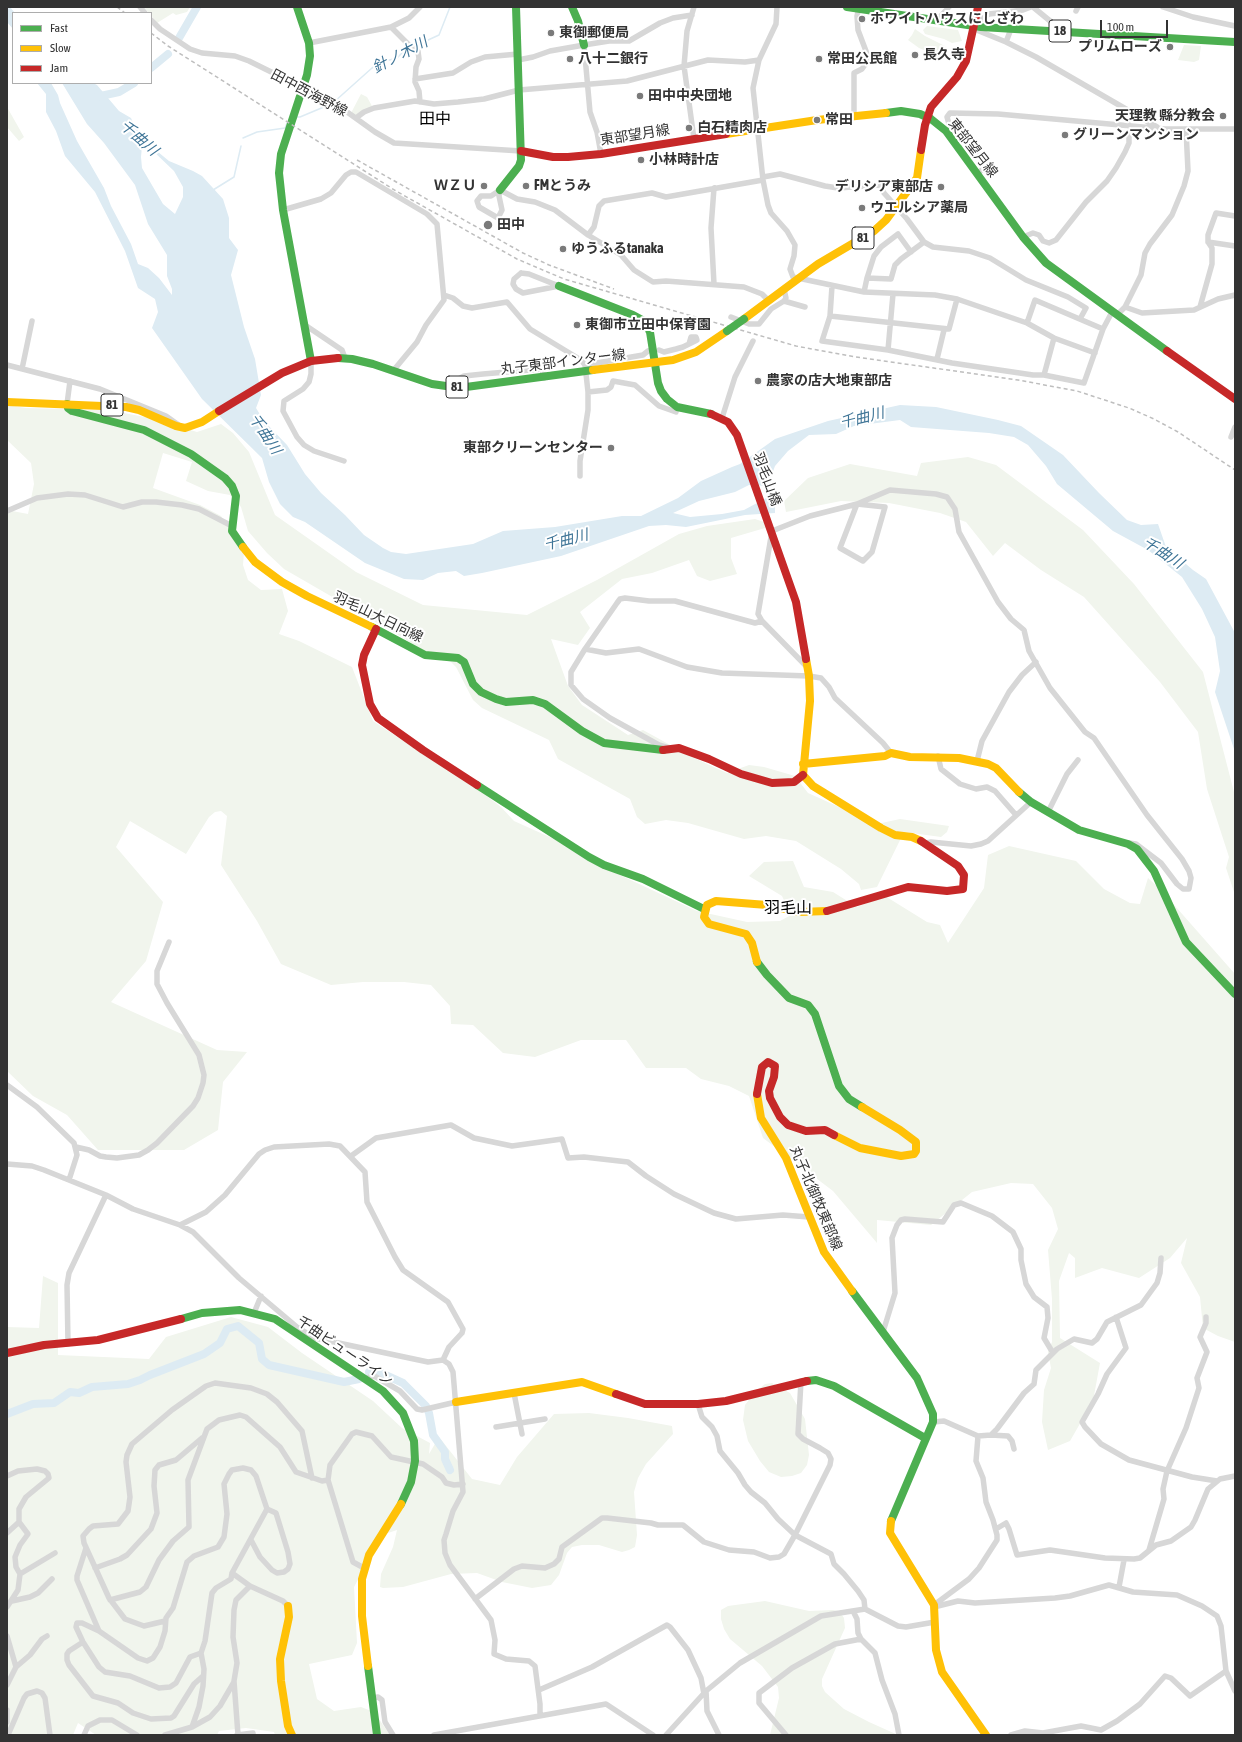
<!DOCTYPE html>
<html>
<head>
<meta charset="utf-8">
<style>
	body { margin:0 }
	#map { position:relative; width:1242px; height:1742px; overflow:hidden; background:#fff; font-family:"Asap Condensed",sans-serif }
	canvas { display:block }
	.frame { position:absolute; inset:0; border:8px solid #333; pointer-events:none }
	.legend { position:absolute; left:12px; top:12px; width:140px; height:72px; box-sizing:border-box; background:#fff; border:1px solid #adadad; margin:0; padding:5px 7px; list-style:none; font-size:12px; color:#333 }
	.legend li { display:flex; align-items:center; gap:8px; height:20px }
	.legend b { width:20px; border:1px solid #adadad }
	.scale { position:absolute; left:1100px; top:20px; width:68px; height:18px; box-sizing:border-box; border:2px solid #333; border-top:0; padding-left:5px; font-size:12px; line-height:14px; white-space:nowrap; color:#333; -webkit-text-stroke:3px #fff; paint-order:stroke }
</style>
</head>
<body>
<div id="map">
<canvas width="1242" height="1742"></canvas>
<div class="frame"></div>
<ul class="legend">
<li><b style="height:5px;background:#4caf50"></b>Fast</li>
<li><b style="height:5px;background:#ffc107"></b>Slow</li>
<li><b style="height:5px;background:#c62828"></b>Jam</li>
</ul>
<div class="scale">100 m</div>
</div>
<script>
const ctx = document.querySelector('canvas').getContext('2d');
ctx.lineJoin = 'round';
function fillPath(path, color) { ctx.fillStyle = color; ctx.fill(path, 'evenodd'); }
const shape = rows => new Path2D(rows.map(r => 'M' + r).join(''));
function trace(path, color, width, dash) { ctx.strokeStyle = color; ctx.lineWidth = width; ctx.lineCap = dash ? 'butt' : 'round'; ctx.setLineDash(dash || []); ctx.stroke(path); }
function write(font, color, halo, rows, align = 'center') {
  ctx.font = font + ' "Asap Condensed","Noto Sans JP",sans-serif'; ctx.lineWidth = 4; ctx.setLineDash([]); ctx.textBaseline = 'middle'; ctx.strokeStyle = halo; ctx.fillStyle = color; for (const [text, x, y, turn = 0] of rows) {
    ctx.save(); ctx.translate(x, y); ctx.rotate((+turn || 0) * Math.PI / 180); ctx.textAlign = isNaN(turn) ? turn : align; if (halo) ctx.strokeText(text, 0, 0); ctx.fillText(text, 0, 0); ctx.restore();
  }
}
fillPath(shape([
	[144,7,190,7,187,12,176,15,173,13,157,23,151,15,151,13,149,13],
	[927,26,958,30,962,41,952,43,944,39,925,34,923,30],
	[915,29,925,36,945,46,947,50,947,56,934,54,919,48,908,40,912,35],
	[1184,45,1201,46,1199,60,1194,62,1178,60],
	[361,94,367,97,372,106,357,117,351,113],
	[7,107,24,137,19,141,7,127],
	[7,405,26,408,108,410,150,418,197,432,221,424,233,433,249,452,275,515,356,572,423,605,527,615,597,580,679,534,707,526,755,519,764,522,765,528,731,538,731,558,737,574,710,581,697,576,689,560,652,573,622,579,580,612,590,628,578,645,551,639,568,686,582,705,628,735,643,730,692,757,727,773,749,765,764,767,795,776,808,793,877,824,900,819,949,826,947,832,941,837,904,832,877,887,861,890,859,884,841,869,796,841,766,836,744,839,688,823,666,820,645,824,637,817,630,799,558,759,549,740,482,708,473,700,456,667,451,662,428,655,405,639,284,569,267,553,248,531,241,507,230,495,208,491,186,481,192,462,163,453,153,488,200,505,221,516,244,552,243,565,248,580,261,590,282,589,288,611,279,634,299,641,352,667,373,721,434,761,458,774,501,807,514,821,554,839,592,862,697,911,747,922,780,921,791,915,782,896,749,876,764,862,793,861,804,887,833,892,857,907,885,896,927,922,940,925,948,943,984,888,988,855,1009,846,1076,861,1104,889,1130,903,1140,904,1148,878,1161,890,1235,974,1235,1342,1218,1336,1203,1328,1200,1297,1181,1263,1187,1238,1170,1258,1139,1278,1102,1268,1075,1278,1075,1258,1069,1253,1059,1281,1060,1338,1100,1363,1093,1401,1070,1441,1048,1450,1042,1422,1044,1390,1051,1368,1048,1352,1052,1342,1052,1299,1048,1250,1058,1229,1052,1208,1033,1184,1011,1183,972,1192,931,1225,877,1220,877,1243,833,1191,763,1138,749,1096,729,1086,701,1079,686,1068,646,1068,626,1040,581,1040,535,1057,503,1053,473,1025,451,1024,450,1006,431,985,404,982,363,982,331,985,281,964,257,921,221,865,227,816,221,811,215,812,209,817,186,854,130,821,116,847,163,902,146,961,111,1002,217,1050,247,1052,223,1082,218,1130,184,1150,98,1150,67,1115,33,1096,7,1071,7,510,28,514,34,484,31,463,7,440],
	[968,457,996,465,1083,530,1134,584,1203,672,1235,796,1235,895,1226,868,1229,857,1207,789,1198,732,1160,682,1084,597,1041,570,1005,543,993,556,966,522,940,513,889,503,841,501,786,512,784,501,808,478,850,464,917,476,921,463],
	[43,1276,58,1283,58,1355,149,1359,166,1337,231,1317,268,1327,302,1353,373,1401,402,1428,430,1443,429,1454,439,1437,472,1479,500,1485,517,1457,554,1414,589,1413,628,1418,672,1426,673,1434,646,1464,638,1478,634,1492,637,1535,635,1547,629,1550,622,1552,599,1545,582,1545,572,1547,567,1553,559,1575,551,1585,532,1588,502,1582,477,1573,451,1574,403,1587,383,1588,380,1587,381,1574,393,1547,397,1530,382,1535,354,1587,357,1643,352,1655,309,1664,317,1699,334,1711,361,1707,374,1712,390,1735,275,1735,274,1732,246,1728,219,1731,217,1735,96,1735,78,1723,73,1735,7,1735,7,1327,39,1328],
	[772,1383,790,1393,805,1419,809,1455,807,1465,801,1473,792,1476,781,1477,769,1472,760,1461,748,1441,743,1420,745,1405,755,1392,765,1384],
	[765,1601,809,1611,833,1610,839,1611,844,1618,845,1628,822,1679,822,1686,825,1692,844,1709,869,1722,898,1735,770,1735,779,1698,778,1687,762,1666,730,1639,724,1629,721,1619,721,1610,728,1606]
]), '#f1f5ed');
fillPath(shape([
	[7,7,10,7,15,13,13,13,13,29,7,22],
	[37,83,51,83,58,95,60,103,77,141,104,188,111,206,131,244,138,264,148,268,159,278,172,295,172,289,167,276,167,255,148,224,135,185,104,143,87,124,62,83,93,83,97,85,119,111,131,118,135,127,152,147,169,161,193,171,202,176,223,199,229,218,229,238,238,250,231,275,244,327,255,359,261,395,256,408,264,421,287,445,305,474,321,493,345,515,364,535,383,548,391,552,406,554,473,544,503,531,555,527,622,516,641,516,678,498,701,481,732,467,740,464,775,439,828,421,900,405,936,407,998,420,1021,426,1063,455,1099,493,1127,520,1141,525,1158,524,1166,547,1193,570,1206,579,1235,633,1235,752,1215,692,1220,671,1215,637,1202,609,1182,577,1148,550,1113,531,1057,484,1046,466,1028,445,1014,437,989,433,911,427,900,420,854,426,836,434,809,435,788,451,775,466,771,477,775,505,775,513,745,515,686,527,666,525,649,526,561,556,482,573,464,576,456,571,438,573,423,580,404,579,365,563,305,522,293,517,280,504,269,482,262,458,202,399,152,328,158,312,155,299,138,288,125,251,95,192,65,156,56,131,46,112,46,94],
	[142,146,152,150,174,171,183,187,183,197,175,214,163,204,142,168,141,157],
	[749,485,769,486,770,496,744,510,722,514,690,517,673,513,699,501,735,492]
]), '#ddebf3');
trace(shape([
	[415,46,439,35,450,7],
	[334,102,372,68,382,62,397,58,404,51,410,48],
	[297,117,300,117,331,104],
	[243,138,257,132,285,128,287,123],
	[213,190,234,177,241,146]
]), '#ddebf3', 1.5);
trace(shape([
	[179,38,197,7],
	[151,68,168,54],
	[96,97,119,92,134,83],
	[369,1372,381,1373,403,1383,426,1406,429,1413,433,1435,445,1452,445,1459,450,1470],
	[7,1414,33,1404,54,1403,70,1392,79,1393,92,1387,128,1384,140,1380,150,1375,204,1354,220,1343,227,1329,238,1326,259,1343,262,1359,269,1365,344,1382,359,1379]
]), '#ddebf3', 8);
trace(shape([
	[140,7,145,13],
	[777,7,776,24,759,60,753,88,763,180,768,205,771,213,787,231,795,245,794,256,790,269,793,277,864,292,935,295,957,299,1027,323,1054,338,1095,353],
	[1033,7,1055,25,1067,26],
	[1163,7,1193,17,1235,26],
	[1076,11,1078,7],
	[982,19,989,14,1023,10,1031,7],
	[151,20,160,29,190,49,202,53,235,56,249,61,336,104,375,132,394,143,521,151],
	[937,20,949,7],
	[391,27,410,46,415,47,418,51,419,59,416,67,415,82,419,91,420,102],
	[979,31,1006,42,1036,57,1157,127],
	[1006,42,1011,29],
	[309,43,391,27,409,18,420,7],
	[584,45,590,112,597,132,601,154],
	[518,60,533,57,550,51,584,45,609,41,629,41,660,23,673,18,692,15],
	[415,79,453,73,471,62,485,57,518,54],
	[854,115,854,73,862,69,869,59,858,30,857,16,859,7],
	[356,118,364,112,374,108,415,101,434,104,458,102,484,99,519,90,627,81,708,60,745,62,759,60],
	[694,139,684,66,687,31,694,7],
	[978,173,987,166,986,159,960,137,949,124,947,117,950,113,998,114,1165,129,1235,129],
	[763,177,780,174,825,186,838,188,880,185,884,193,907,219,924,242,933,247,969,251,990,258,1026,280,1068,297,1086,308,1080,319],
	[500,190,517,199,535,202,555,210,588,235,621,255,634,270,653,282,666,281,744,287,762,294,769,301],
	[500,190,499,196,502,210,498,218,479,207,477,201,481,196,491,196,500,190],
	[283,210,321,199,331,193,346,175,351,172,356,172,427,214,437,224,444,300,426,325,417,342,393,371],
	[588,235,594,227,599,206,604,201,652,193,666,197,763,180],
	[1023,237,1033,233,1039,235,1043,241,1049,243,1056,240,1086,202,1107,181,1116,168,1125,152,1129,143,1129,125],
	[1208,242,1235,246],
	[521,273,529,274,559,286,523,293,516,289,513,284,514,279,521,273],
	[867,278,891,279,895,265,901,259,924,242],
	[714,284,711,228,714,188],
	[832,286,830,316,822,341,888,350,952,363,1033,375,1044,375],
	[864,292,867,278,874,256,881,247,898,234,911,252],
	[444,295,453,298,463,306,472,308,507,302,530,329,581,360,585,365,588,392,588,410,580,461,580,476],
	[784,301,805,307],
	[1125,307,1142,313,1194,310,1218,299,1235,295],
	[1200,307,1212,264,1212,248,1208,242,1208,235,1216,213,1235,216],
	[1117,315,1125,307,1141,275,1145,253,1150,244,1172,215,1184,186,1188,171,1186,129],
	[830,316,949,329,957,299],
	[731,317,749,324,759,324,771,309,784,301,786,298,784,289],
	[1027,323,1035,300,1103,329],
	[305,325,342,350,345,358],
	[1054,338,1044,375,1084,383,1103,329,1112,312],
	[659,350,664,352,676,349,683,347,697,340,696,337,691,337,689,344],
	[888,350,893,294],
	[937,359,944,330],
	[311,361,311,374,309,382,303,389,284,401,283,411,297,437,304,445,314,451,344,461],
	[7,365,100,389,166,416,180,426],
	[585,365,643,355,648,351],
	[22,369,32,321],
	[446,386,464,376,483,374,542,369,544,378],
	[588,392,607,390,611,387,613,381,635,385,659,406,676,412],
	[67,404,70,381],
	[722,418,735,377,753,341],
	[1231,437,1235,427],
	[857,504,885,507,872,552,863,561,840,548,857,504],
	[7,511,37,498,68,494,85,495,123,507,142,502,156,502,182,505,199,509,232,526],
	[585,649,606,653,639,649,687,667,722,673,809,676,821,678,829,687,835,698,883,743,891,753],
	[808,668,762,621,758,614,772,531,810,516,857,504,890,490,936,494,947,497,955,509,959,532,998,602,1011,619,1024,630,1029,651,1050,688,1085,732,1094,738,1147,815,1182,859,1189,871,1191,878,1189,889,1183,889,1177,884,1161,863,1136,844,1129,843],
	[669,748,659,745,610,718,583,699,571,685,571,672,585,649,617,603,620,599,625,598,649,601,675,601,755,623,762,621],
	[938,756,941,769,960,784,976,789,987,787,995,791,1016,815],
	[977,761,982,741,1009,692,1022,675,1036,662],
	[1048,812,1067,774,1078,760],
	[926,843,931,842,971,846,981,844,988,841,1031,802],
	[7,1085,37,1107,74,1143,77,1155,69,1180],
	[76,1147,89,1150,100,1156,106,1157,117,1158,139,1155,148,1150,157,1143,193,1106,198,1098,203,1083,204,1075,199,1055,167,1003,157,984,157,971,169,942],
	[351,1156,376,1138,451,1125,474,1138,512,1146,562,1139,568,1158,584,1157,628,1162,646,1176,674,1194,714,1213,736,1219,783,1215,809,1217],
	[7,1164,32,1166,44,1170,106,1195,133,1209,180,1225,193,1232,239,1278,297,1327,315,1338,428,1362,443,1360,449,1364,453,1372,463,1492,453,1511,446,1534,444,1540,445,1553,450,1565,491,1620,495,1640,494,1654,506,1659,529,1661,535,1666,540,1704,540,1715],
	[180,1225,206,1212,225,1195,259,1154,265,1150,274,1147,329,1144,340,1146,365,1172,367,1202,395,1257,403,1270,448,1302,463,1329,462,1333,449,1347,443,1360],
	[254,1313,261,1296],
	[1116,1317,1126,1348,1107,1374,1098,1394,1082,1422,1085,1427,1101,1444,1129,1460,1192,1477,1217,1481],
	[883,1332,895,1293,892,1238,897,1225,901,1220,905,1219,943,1222,954,1205,961,1203,992,1216,1013,1232,1021,1249,1021,1260,1026,1284,1034,1297,1047,1307,1048,1318,1044,1338,1053,1353],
	[68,1344,67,1285,69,1273,106,1195],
	[365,1379,372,1376,376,1377,400,1391,417,1409,422,1410,456,1402],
	[514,1393,522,1434],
	[698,1404,702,1417,712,1427,717,1436,720,1451,738,1473,745,1485,751,1492,765,1503,778,1519,795,1535,831,1554,834,1564,844,1574,858,1591,864,1600,865,1609],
	[933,1422,944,1421,978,1436,976,1461,983,1478,986,1502,993,1520,997,1535,997,1540,979,1568,969,1579,934,1605],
	[496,1427,545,1419],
	[991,1435,1008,1436,1012,1441,1014,1449],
	[978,1436,991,1435,997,1429,1024,1393,1034,1384,1036,1370,1057,1349,1074,1339,1092,1343,1097,1339,1107,1322,1141,1305,1157,1283,1160,1273,1161,1258],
	[7,1476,18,1471,37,1469,45,1471,48,1474,49,1478,26,1497,19,1509,19,1522,28,1534,20,1545,15,1557,16,1567,20,1574,18,1590,7,1607],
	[996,1529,1006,1523,1009,1529,1017,1555,1050,1550,1105,1558,1134,1559,1140,1558,1156,1545,1171,1541,1191,1527,1195,1520,1208,1489,1220,1479,1235,1476],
	[7,1533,19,1522],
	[251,1540,260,1557,272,1570,277,1573,284,1572,288,1569,290,1564,288,1552,276,1513,267,1509],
	[86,1548,77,1576,77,1580,99,1631],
	[1149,1550,1164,1499,1163,1489,1167,1471,1186,1428,1199,1388,1197,1378,1207,1352,1200,1337,1206,1323,1206,1317],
	[95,1568,120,1559,127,1555,151,1529,157,1513,154,1486,155,1470,159,1465,176,1460,202,1438],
	[364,1568,353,1562,328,1480,330,1465,352,1434,356,1432,372,1436,391,1457,423,1464,442,1477,446,1483,454,1485,463,1484],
	[232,1573,250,1586,283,1601,288,1606],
	[20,1574,55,1553],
	[1119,1587,1124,1560],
	[475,1599,514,1569,522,1566,545,1568,554,1564,559,1559,562,1547,591,1526,602,1518,607,1518,651,1523,658,1525,683,1525,704,1542,729,1550,754,1552,770,1558,779,1557,784,1554,795,1535,830,1465,831,1459,828,1453,820,1448,803,1439,798,1434,801,1381],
	[110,1600,140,1592,146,1587,159,1560,173,1541,189,1527,188,1480,207,1429,219,1420,240,1415,246,1417,280,1447,296,1472,322,1481,328,1480],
	[12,1601,30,1597,38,1593,52,1579],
	[934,1607,958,1601,975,1603,1055,1598,1070,1596,1109,1585,1133,1592,1177,1595,1202,1606,1217,1616,1221,1626,1226,1671,1235,1691],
	[853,1611,857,1619,858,1633,861,1639,875,1653,882,1680,895,1714,899,1735],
	[165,1621,144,1626,125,1619,109,1598,84,1543,83,1536,89,1529,93,1526,118,1524,128,1511,130,1497,126,1462,127,1455,132,1444,172,1410,206,1386,215,1383,251,1388,267,1394,277,1402,302,1431,312,1478],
	[7,1636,16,1667],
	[83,1642,69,1651,67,1654,67,1660,69,1665,93,1696,118,1703,133,1713,151,1719,171,1718,174,1716,194,1684,203,1676],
	[7,1685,16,1667,30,1655,42,1639,47,1636],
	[539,1690,592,1667,667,1625,670,1627,688,1650,701,1678,704,1694],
	[706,1691,707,1711,719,1735],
	[373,1698,378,1697,382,1700,385,1722,393,1735],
	[7,1710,7,1722],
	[192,1727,199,1707,203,1686,204,1669,201,1653,205,1641,212,1593,216,1588,231,1579,232,1573,267,1509,256,1476,251,1470,243,1468,232,1470,229,1474,224,1484,227,1514,224,1537,218,1547,194,1556,187,1562,173,1608,166,1618,165,1631,160,1647,153,1658,147,1661,138,1658,99,1631,82,1623,77,1623,76,1627,83,1642,99,1667,105,1672,130,1676,159,1688,170,1687,176,1683,190,1657,201,1653],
	[8,1735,24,1698,27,1694,37,1691,42,1693,45,1698,50,1735],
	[84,1735,88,1726,100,1720,112,1720,137,1735],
	[165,1735,192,1727,210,1717,220,1706,234,1682],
	[237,1735,253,1733,253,1735],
	[238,1735,234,1681,237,1663,233,1637,234,1610,236,1600,250,1586],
	[434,1735,606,1704,653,1735],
	[666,1735,706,1691,740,1663,821,1616,865,1609,898,1626,906,1627,935,1622],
	[786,1735,759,1703,759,1693,792,1668,835,1644,861,1639],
	[1011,1735,1025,1731,1043,1733,1081,1726,1101,1730,1117,1721,1140,1704,1165,1676,1171,1678,1190,1696,1226,1671]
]), '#d7d7d7', 5.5);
trace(shape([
	[297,7,309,43,310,56,307,75,281,154,279,173,283,210,311,361],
	[572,7,578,21,584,45],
	[847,7,981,27,1235,42],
	[886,113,901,111,920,114,931,119,946,131,1023,237,1046,263,1167,351],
	[500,190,519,166,521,160,516,7],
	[559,286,633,315,644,321,650,332,658,383,661,391,667,399,677,407,711,414],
	[338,358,352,359,373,364,432,384,453,387,466,387,593,370],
	[67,404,68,408,72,411,144,430,191,454,225,478,232,486,236,496,232,531,243,547],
	[372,627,425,655,458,658,464,662,473,684,481,692,496,699,506,702,533,700,545,704,582,731,604,743,663,750],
	[477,785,589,857,604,865,643,879,704,909],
	[1019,792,1031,802,1079,830,1128,844,1137,849,1154,871,1186,942,1235,994],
	[757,962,767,975,789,998,808,1005,815,1014,839,1086,849,1099,862,1107],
	[852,1291,917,1378,933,1414,933,1422,891,1521],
	[181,1319,202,1313,240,1310,275,1319,383,1391,403,1413,414,1441,415,1461,411,1482,401,1504],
	[807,1381,816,1380,834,1386,925,1438],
	[368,1666,377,1735]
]), '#4caf50', 8);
trace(shape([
	[726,134,817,120,886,113],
	[744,319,818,264,874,231,886,220,917,178,921,150],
	[593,370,673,360,696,352,727,331],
	[7,402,126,407,139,410,176,426,185,428,202,422,219,411],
	[243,547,255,562,282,582,307,596,372,627],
	[806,659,809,676,810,701,803,775,813,786,881,828,895,835,912,837,921,841],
	[803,764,885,756,891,753,910,757,959,758,988,764,996,768,1019,792],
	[757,962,752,943,746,934,709,924,704,917,707,905,716,901,767,905,799,912,827,911],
	[757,1094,761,1118,786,1158,824,1252,852,1291],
	[834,1135,860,1148,901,1156,914,1154,916,1151,916,1142,900,1130,862,1107],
	[456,1402,582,1382,616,1394],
	[891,1521,890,1533,934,1605,936,1650,942,1672,986,1735],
	[288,1606,289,1617,280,1659,281,1681,288,1726,292,1735],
	[368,1666,362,1616,362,1579,369,1555,401,1504]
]), '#ffc107', 8);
trace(shape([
	[921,150,925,125,931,107,957,77,966,61,978,7],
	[521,151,553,157,568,157,601,154,726,134],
	[1167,351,1235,399],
	[219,411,282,373,311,361,338,358],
	[711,414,728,422,737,435,796,602,806,659],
	[376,629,364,655,362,665,370,704,378,718,423,750,477,785],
	[663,750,679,748,709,759,741,774,772,783,794,782,803,775],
	[827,911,908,887,947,891,963,889,964,875,958,866,921,841],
	[757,1094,762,1067,768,1062,775,1066,774,1077,769,1091,770,1098,780,1117,788,1125,806,1131,825,1130,834,1135],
	[7,1353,44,1345,98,1340,181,1319],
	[616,1394,645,1404,698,1404,726,1401,807,1381]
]), '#c62828', 8);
trace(shape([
	[117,7,125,13],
	[151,33,168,46,396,191,517,259,564,279,796,346,856,357,1018,380,1077,391,1129,408,1154,419,1178,432,1235,470],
	[357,160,523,253,549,265,614,289]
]), '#bebebe', 1.5, [4, 3]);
trace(shape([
	[727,331,744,319]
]), '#4caf50', 8);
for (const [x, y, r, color] of [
	[862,19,4,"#7a7a7a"],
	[551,33,4,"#7a7a7a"],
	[1170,47,4,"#7a7a7a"],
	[915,55,4,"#7a7a7a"],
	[570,59,4,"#7a7a7a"],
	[819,59,4,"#7a7a7a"],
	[640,96,4,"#7a7a7a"],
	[1223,116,4,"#7a7a7a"],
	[817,120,4,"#7a7a7a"],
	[689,128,4,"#7a7a7a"],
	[1065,135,4,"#7a7a7a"],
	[641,160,4,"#7a7a7a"],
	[484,186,4,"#7a7a7a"],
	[526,186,4,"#7a7a7a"],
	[941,187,4,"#7a7a7a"],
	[862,208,4,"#7a7a7a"],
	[488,225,5,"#7a7a7a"],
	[563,249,4,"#7a7a7a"],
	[577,325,4,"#7a7a7a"],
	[758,381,4,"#7a7a7a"],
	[611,448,4,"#7a7a7a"]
]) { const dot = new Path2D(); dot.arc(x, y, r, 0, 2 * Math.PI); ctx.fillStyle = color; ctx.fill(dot); trace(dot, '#fff', 1.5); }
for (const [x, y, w] of [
	[1060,31,22],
	[863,238,22],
	[457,387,22],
	[112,405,22]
]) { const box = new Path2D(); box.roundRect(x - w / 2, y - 11, w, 22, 3); ctx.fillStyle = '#fff'; ctx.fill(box); trace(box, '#333', 1); }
write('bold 13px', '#333', null, [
	["18",1060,31],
	["81",863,238],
	["81",457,387],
	["81",112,405]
]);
write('bold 14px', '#333', '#fff', [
	["ホワイトハウスにしざわ",870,19],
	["東御郵便局",559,33],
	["プリムローズ",1162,47,"right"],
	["長久寺",923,55],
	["八十二銀行",578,59],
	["常田公民館",827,59],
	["田中中央団地",648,96],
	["天理教 縣分教会",1215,116,"right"],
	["常田",825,120],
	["白石精肉店",697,128],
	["グリーンマンション",1073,135],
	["小林時計店",649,160],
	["ＷＺＵ",476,186,"right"],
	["FMとうみ",534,186],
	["デリシア東部店",933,187,"right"],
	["ウエルシア薬局",870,208],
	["田中",497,225],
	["ゆうふるtanaka",571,249],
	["東御市立田中保育園",585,325],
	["農家の店大地東部店",766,381],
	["東部クリーンセンター",603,448,"right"]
], 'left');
write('14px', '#333', '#fff', [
	["田中西海野線",309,93,28],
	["東部望月線",635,135,-9],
	["東部望月線",973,148,52],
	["丸子東部インター線",563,362,-7],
	["羽毛山橋",767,479,70],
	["羽毛山大日向線",378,617,26],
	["丸子北御牧東部線",816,1198,67],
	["千曲ビューライン",345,1351,34]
]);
write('italic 15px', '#3f7597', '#fff', [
	["針ノ木川",400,55,-28],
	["千曲川",139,138,41],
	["千曲川",862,418,-14],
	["千曲川",265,434,57],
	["千曲川",566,540,-14],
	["千曲川",1163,553,33]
]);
write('16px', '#000', '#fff', [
	["田中",435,119],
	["羽毛山",788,908]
]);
</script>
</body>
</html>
